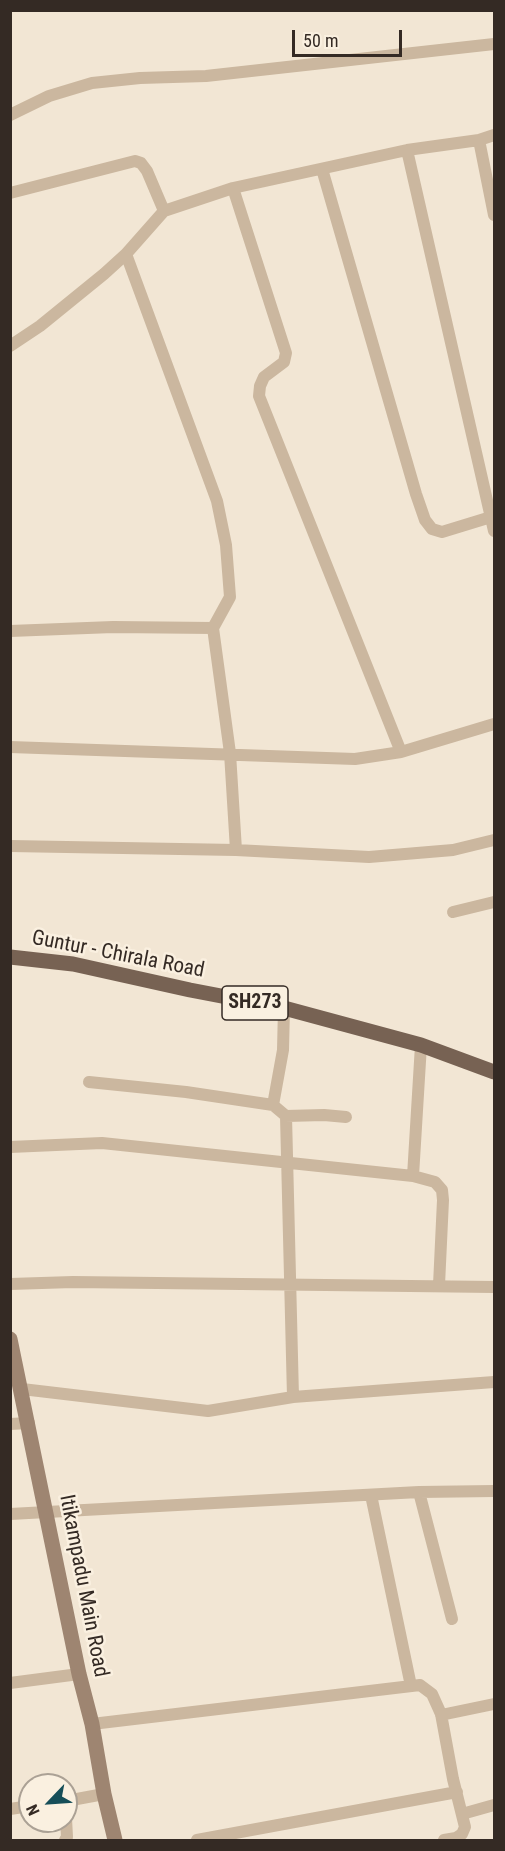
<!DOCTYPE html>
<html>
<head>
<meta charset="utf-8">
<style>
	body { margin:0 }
	#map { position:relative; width:505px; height:1851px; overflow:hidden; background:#f2e6d4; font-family:"Roboto Condensed",sans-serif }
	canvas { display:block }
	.frame { position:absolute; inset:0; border:12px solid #342a24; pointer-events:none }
	.north { position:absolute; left:18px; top:1773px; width:60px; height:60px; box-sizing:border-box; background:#faf0e0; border:2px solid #aba195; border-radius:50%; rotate:245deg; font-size:16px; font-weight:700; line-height:24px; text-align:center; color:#342a24 }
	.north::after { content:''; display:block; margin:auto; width:21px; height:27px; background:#164e58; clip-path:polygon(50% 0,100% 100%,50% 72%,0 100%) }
	.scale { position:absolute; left:292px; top:30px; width:110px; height:27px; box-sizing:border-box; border:3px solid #342a24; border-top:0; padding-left:8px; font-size:18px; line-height:21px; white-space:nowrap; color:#342a24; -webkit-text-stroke:4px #faf0e0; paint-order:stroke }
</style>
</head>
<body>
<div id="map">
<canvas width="505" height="1851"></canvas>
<div class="frame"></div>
<div class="north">N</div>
<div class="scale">50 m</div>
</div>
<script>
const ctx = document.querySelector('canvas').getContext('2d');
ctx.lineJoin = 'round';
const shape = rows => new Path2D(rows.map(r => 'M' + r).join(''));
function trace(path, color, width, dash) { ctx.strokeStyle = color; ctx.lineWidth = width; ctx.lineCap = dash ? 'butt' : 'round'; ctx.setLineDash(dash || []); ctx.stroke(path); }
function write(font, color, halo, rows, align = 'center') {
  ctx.font = font + ' "Roboto Condensed",sans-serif'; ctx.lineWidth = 5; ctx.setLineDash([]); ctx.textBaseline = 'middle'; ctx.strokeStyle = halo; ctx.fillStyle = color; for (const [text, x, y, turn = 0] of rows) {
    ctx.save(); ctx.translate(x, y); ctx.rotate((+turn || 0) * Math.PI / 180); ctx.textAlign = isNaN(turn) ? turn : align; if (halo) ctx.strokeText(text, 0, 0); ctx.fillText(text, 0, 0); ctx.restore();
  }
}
trace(shape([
	[10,115,49,96,92,83,140,78,206,76,494,44],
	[479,140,494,215],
	[407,150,494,531],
	[322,169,416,494,425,520,432,529,442,532,491,517],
	[233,188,286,353,284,362,264,377,260,386,259,396,401,752],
	[10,193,135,161,141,163,147,171,164,211],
	[126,254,217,501,226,545,230,597,213,628,230,753,236,850],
	[10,346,40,326,104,274,126,254,164,211,233,188,407,150,479,140,494,135],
	[10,631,113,627,213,628],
	[10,747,355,759,401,752,494,724],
	[10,846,236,850,369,857,453,850,494,840],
	[453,912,494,902],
	[284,1008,283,1050,273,1105,286,1116,324,1115,346,1117],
	[89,1082,186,1092,273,1105],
	[286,1116,293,1397],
	[10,1147,102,1143,413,1176,435,1182,442,1190,443,1200,439,1285],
	[413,1176,421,1045],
	[10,1284,73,1282,494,1287],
	[22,1389,208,1411,293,1397,494,1382],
	[10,1424,29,1423],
	[419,1492,452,1619],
	[371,1495,411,1686],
	[10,1514,419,1492,494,1491],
	[10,1683,79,1674],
	[441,1715,494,1704],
	[92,1724,420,1685,432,1694,441,1714,453,1779,465,1827,462,1834,456,1838,444,1840],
	[66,1801,104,1794],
	[10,1809,30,1806],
	[462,1814,494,1805],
	[65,1840,67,1837,66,1818],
	[197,1840,457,1792]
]), '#cbb79f', 12);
trace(shape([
	[10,1339,79,1674,92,1724,104,1794,115,1840]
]), '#9e8571', 15);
trace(shape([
	[10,957,73,964,190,990,284,1008,421,1045,494,1072]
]), '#776253', 15);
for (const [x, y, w] of [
	[255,1003,66]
]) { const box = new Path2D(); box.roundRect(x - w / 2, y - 17, w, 34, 4.5); ctx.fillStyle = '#faf0e0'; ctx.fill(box); trace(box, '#342a24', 1.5); }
write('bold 20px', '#342a24', null, [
	["SH273",255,1003]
]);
write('21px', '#342a24', '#faf0e0', [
	["Guntur - Chirala Road",118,955,11],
	["Itikampadu Main Road",83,1586,79]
]);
</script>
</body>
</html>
